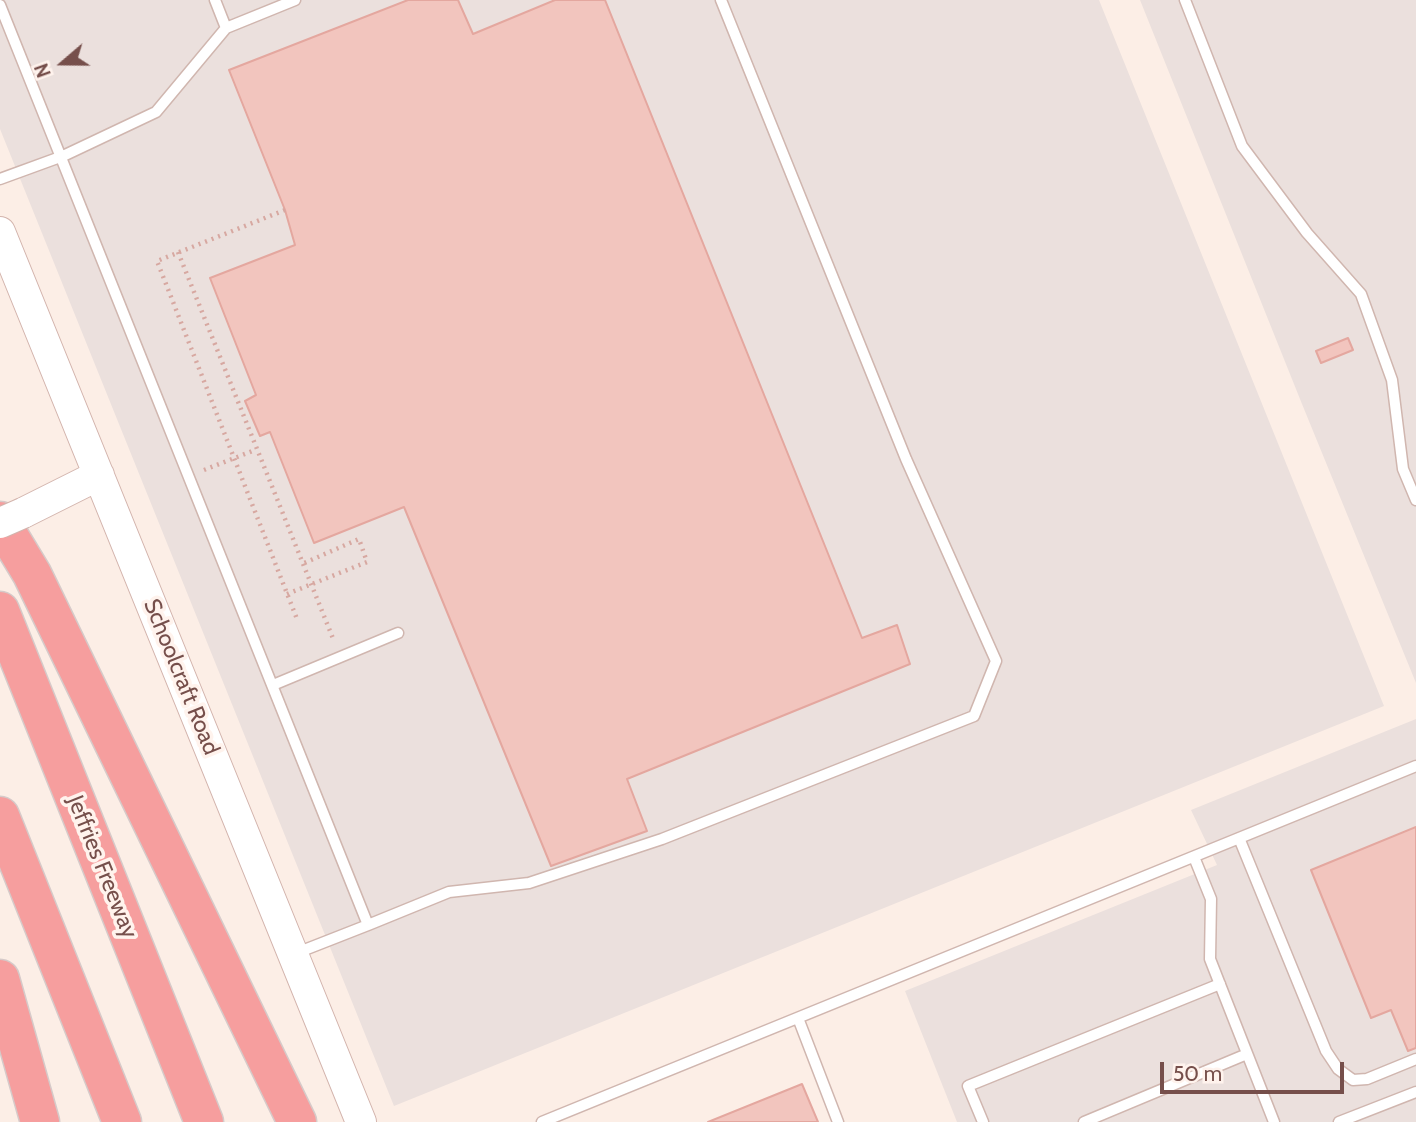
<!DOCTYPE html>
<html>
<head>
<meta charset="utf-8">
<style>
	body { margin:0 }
	#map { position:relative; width:1416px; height:1122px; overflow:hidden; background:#fceee6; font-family:Cabin,sans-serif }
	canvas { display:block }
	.north { position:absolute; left:28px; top:28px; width:70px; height:70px; -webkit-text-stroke:5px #fff3ed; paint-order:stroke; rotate:250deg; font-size:19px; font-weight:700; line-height:28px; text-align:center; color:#764f4b }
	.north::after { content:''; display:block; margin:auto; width:24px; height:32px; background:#764f4b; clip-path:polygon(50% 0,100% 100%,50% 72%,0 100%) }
	.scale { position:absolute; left:1160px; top:1062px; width:184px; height:32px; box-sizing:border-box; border:4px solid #764f4b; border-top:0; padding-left:9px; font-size:21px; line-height:24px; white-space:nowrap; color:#764f4b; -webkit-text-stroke:5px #fff3ed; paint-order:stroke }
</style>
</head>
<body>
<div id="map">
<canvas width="1416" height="1122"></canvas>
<div class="north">N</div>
<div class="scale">50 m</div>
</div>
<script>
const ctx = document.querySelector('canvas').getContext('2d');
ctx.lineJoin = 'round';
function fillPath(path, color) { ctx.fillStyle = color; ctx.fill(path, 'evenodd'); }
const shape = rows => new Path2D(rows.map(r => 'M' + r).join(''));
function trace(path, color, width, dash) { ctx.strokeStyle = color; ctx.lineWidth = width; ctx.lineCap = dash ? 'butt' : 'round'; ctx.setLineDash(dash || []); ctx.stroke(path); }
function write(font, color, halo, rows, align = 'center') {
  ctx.font = font + ' Cabin,sans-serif'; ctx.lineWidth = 7; ctx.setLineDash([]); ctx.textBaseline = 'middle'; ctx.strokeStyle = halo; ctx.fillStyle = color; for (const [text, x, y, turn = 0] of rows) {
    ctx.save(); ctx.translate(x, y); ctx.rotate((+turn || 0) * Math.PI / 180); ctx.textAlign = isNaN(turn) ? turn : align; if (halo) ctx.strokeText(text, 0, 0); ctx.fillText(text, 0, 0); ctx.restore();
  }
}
fillPath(shape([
	[0,0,1099,0,1384,706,394,1106,0,129],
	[1140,0,1416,0,1416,683,1302,404],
	[1416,719,1416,1122,957,1122,905,991,1217,865,1191,810]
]), '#ebe0dd');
const building = shape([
	[408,0,458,0,473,34,555,0,605,0,862,638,897,625,910,664,627,779,647,831,551,866,404,507,314,543,270,432,260,436,245,401,256,395,210,278,295,245,285,210,229,70,408,0],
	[1348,338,1353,350,1321,363,1316,351,1348,338],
	[1416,827,1416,1048,1408,1051,1391,1010,1371,1018,1311,870,1416,827],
	[802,1084,818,1122,708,1122,802,1084]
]);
fillPath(building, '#f2c5be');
trace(building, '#e4a79f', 2);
const lane = shape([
	[215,0,226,28],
	[1185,0,1242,146,1307,233,1361,294,1392,380,1403,469,1416,500],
	[0,5,368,925,294,954],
	[0,179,63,156,156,112,226,28,295,0],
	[273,685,398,633],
	[1239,838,1326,1051,1338,1069,1353,1080,1367,1079,1416,1059],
	[1194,857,1211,899,1210,959,1274,1122],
	[368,925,449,892,529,883,662,839,974,716,996,661,906,459,721,0],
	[798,1018,838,1122],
	[542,1122,1416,766],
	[983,1122,968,1086,1220,984],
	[1084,1122,1247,1054],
	[1339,1122,1416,1092]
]);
const secondary = shape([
	[0,232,361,1122],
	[23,513,99,475]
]);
const highway = shape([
	[0,521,32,574,297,1122],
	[0,611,204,1122],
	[0,816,122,1122],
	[0,979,40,1122]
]);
trace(lane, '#d0b6af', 13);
trace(secondary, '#d3b4ad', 32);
trace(highway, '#d6cac9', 41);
trace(shape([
	[285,210,157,261,297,619],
	[178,252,334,641],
	[204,470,255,450],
	[287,594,367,562,359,539,302,564]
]), '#d7a8a1', 4.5, [2, 5]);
trace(lane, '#fff', 10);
trace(secondary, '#fff', 30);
trace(highway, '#f69e9e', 38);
const secondaryBridge = shape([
	[0,523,23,513]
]);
trace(secondaryBridge, '#d3b4ad', 32, []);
trace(secondaryBridge, '#fff', 30);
write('23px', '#764f4b', '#fff3ed', [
	["Schoolcraft Road",181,677,68],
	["Jeffries Freeway",102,867,68]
]);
</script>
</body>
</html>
